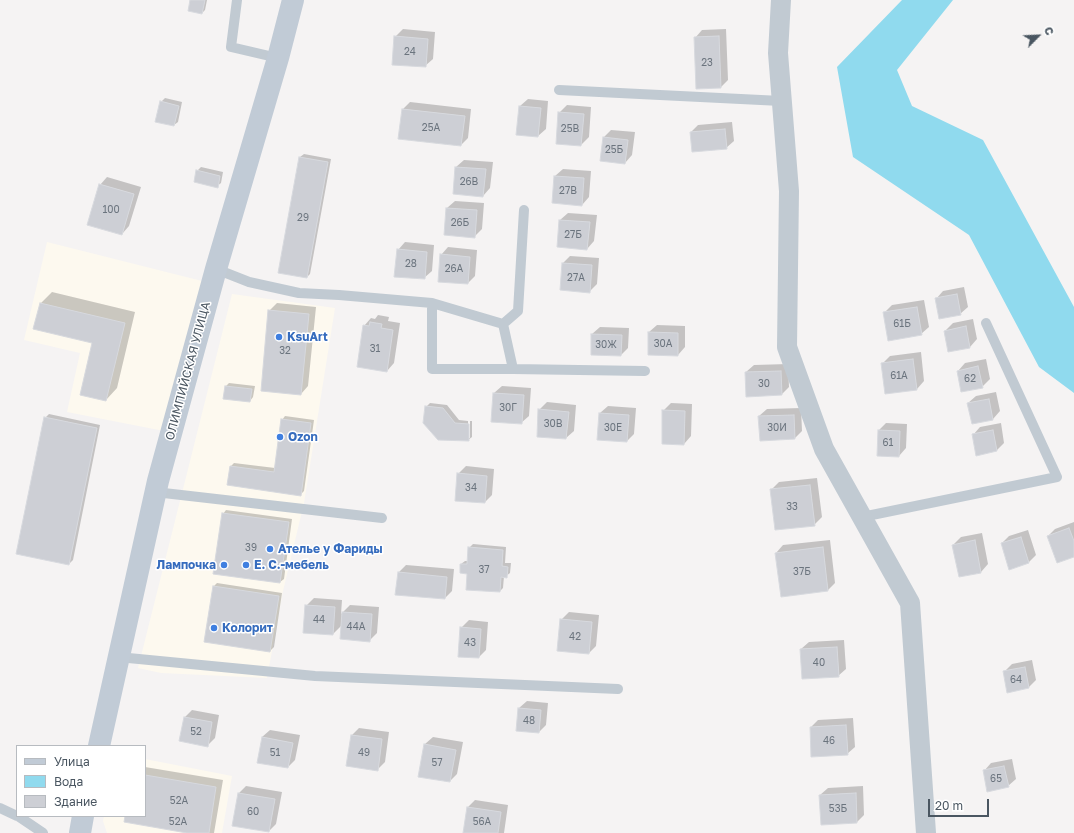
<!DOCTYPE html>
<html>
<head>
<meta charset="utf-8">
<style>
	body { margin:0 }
	#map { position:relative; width:1074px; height:833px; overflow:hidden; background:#f5f3f3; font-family:"Golos Text",sans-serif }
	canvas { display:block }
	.legend { position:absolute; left:16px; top:745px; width:130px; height:72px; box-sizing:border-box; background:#fff; border:1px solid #b7bbc0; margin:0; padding:5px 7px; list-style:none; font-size:12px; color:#4a5661 }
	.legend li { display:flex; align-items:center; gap:8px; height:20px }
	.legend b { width:20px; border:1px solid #b7bbc0 }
	.north { position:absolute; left:1018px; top:16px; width:40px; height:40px; -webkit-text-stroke:3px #fff; paint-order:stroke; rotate:66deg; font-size:11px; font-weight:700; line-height:16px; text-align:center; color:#4a5661 }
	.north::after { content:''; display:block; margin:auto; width:14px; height:18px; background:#4a5661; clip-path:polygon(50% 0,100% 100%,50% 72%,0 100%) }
	.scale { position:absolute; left:928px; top:799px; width:61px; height:18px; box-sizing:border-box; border:2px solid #4a5661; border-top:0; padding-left:5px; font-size:12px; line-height:14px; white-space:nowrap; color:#4a5661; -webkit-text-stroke:3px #fff; paint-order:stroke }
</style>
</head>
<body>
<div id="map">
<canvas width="1074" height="833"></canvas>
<ul class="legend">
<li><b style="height:5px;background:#c1cbd6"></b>Улица</li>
<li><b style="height:11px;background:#90daee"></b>Вода</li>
<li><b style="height:11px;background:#cdcfd5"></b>Здание</li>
</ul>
<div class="north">С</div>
<div class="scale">20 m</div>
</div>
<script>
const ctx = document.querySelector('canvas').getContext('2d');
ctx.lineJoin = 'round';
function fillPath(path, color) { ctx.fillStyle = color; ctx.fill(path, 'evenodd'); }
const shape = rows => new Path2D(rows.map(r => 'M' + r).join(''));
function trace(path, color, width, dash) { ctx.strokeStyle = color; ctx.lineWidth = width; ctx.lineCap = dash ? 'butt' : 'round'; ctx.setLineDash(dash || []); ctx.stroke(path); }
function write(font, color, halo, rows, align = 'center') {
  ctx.font = font + ' "Golos Text",sans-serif'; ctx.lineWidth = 3; ctx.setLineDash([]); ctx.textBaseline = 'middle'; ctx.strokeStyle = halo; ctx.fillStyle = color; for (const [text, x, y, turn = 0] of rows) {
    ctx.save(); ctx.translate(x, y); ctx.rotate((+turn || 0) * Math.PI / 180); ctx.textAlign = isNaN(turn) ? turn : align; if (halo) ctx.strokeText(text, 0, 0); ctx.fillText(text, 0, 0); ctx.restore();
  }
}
fillPath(shape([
	[47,242,206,282,164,431,67,412,80,353,24,340],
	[232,294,335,308,304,503,283,591,267,678,161,673,138,668],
	[145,759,232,776,222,833,107,833,103,821,104,816,145,816]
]), '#fdf9ef');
fillPath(shape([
	[902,0,953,0,897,70,912,106,983,140,1074,307,1074,393,1039,367,969,235,853,157,837,67]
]), '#90daee');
fillPath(shape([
	[191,0,207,0,205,10,202,13],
	[403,29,435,32,433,59,425,66,395,37],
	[726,29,728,80,721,87,695,38,702,30],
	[165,98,182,102,178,122,174,125,161,102],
	[528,99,548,101,546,129,538,136,517,134,520,106],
	[410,102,471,109,468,138,461,145,403,109],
	[567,105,591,107,589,137,581,145,559,113],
	[732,122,734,141,726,148,691,132,698,125],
	[611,130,635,132,632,155,625,163,604,137],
	[304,154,331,159,310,274,307,277,300,157],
	[464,160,493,162,490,188,483,196,456,167],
	[201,167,223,172,221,183,217,186,197,171],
	[563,169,591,171,589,197,582,205,555,176],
	[107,177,141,187,129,226,122,234,100,185],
	[455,201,484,203,482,229,474,237,447,208],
	[568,213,597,215,594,241,587,249,560,220],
	[405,242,434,245,432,271,424,278,398,250],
	[448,247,477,250,475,276,468,283,441,255],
	[570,256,599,258,597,284,589,292,561,289,563,263],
	[964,287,968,307,960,314,936,299,943,291],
	[52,292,135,312,117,388,106,400,94,343,41,303],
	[924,300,929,327,921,334,884,313,892,305],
	[277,303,316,307,308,386,301,394,269,311],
	[378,315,389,317,388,321,400,323,394,363,387,371,364,326,371,318,375,319],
	[973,319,977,339,970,347,945,331,953,323],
	[657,325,685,326,685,347,678,355,649,332],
	[600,327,629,328,628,348,621,355,592,334],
	[921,352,924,381,917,389,882,364,890,356],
	[986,359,990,379,982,387,958,371,965,363],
	[788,364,789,387,782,394,746,372,754,365],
	[229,383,255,386,253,397,250,401,226,386],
	[502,386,531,388,529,416,521,423,492,421,494,393],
	[996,392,1000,411,993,419,972,423,968,403,976,396],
	[547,402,576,405,574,431,566,438,538,436,539,410],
	[430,403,447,405,459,420,468,421,468,438,470,438,470,421,472,421,472,437,468,440,426,407],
	[671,403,692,404,691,436,684,444,663,411],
	[608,406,636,408,634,434,627,441,598,439,600,413],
	[801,408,802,431,795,438,759,416,767,409],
	[49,414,100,425,73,560,69,564,45,418],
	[285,416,314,420,304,491,301,494,231,466,234,463,275,468,282,420],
	[886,423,907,424,906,448,899,456,879,430],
	[1001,423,1004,443,997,450,976,454,973,435,980,427],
	[466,466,494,469,492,495,485,502,458,474],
	[817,478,822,517,814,525,771,490,779,482],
	[226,510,292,519,284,579,280,582,223,514],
	[1074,522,1074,556,1048,536,1055,529],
	[1028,530,1036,555,1029,562,1002,543,1009,536],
	[982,533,988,564,981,572,960,576,953,545,961,537],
	[830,540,835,583,828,590,776,553,783,545],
	[473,544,506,547,505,563,511,563,510,573,506,576,504,576,503,588,500,591,468,573,461,564,465,561,468,561,469,548],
	[406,565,454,569,452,591,445,598,399,572],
	[217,583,282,593,274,647,270,651,214,586],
	[314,598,342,600,341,614,350,605,379,607,377,633,369,641,342,625,333,634,306,606],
	[569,612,599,615,596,646,589,653,561,620],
	[469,620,488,622,486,650,479,657,461,628],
	[844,640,846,669,838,676,801,649,809,642],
	[1032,660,1036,680,1028,688,1004,672,1012,664],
	[527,701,548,703,546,725,539,732,519,708],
	[192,710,219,715,215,738,207,746,185,717],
	[853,718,855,747,847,754,811,727,818,720],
	[359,728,389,732,385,762,377,770,347,766,352,735],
	[270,730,300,735,295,760,288,767,262,737],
	[433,737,463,742,457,774,450,781,419,776,425,744],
	[1012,759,1016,779,1008,786,984,771,991,763],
	[145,767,223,780,214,833,188,833,126,816,145,816],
	[246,786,282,792,276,824,269,831,233,825,239,793],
	[863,786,864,815,857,822,822,823,820,795,828,788],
	[475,800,508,805,504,833,464,833,468,807]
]), '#0003');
const building = shape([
	[190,0,205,0,202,14,188,11,190,0],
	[394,36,428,39,426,67,392,65,394,36],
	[719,36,721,88,696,89,694,37,719,36],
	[160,101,179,106,174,126,155,122,160,101],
	[519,106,541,108,538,137,516,135,519,106],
	[402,109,465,116,461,146,398,139,402,109],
	[558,112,584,114,581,146,556,144,558,112],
	[725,129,727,149,692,152,690,132,725,129],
	[603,137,628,140,625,164,600,161,603,137],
	[299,157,328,162,307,278,278,273,299,157],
	[455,167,486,169,483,197,453,194,455,167],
	[196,170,220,176,218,188,194,182,196,170],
	[554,176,584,178,582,206,552,203,554,176],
	[99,184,134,194,122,235,87,225,99,184],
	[446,208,477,210,475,238,444,235,446,208],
	[559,220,590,222,587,250,557,247,559,220],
	[397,249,427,252,425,279,394,277,397,249],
	[440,254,470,257,468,284,438,282,440,254],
	[562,263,592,265,590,293,560,290,562,263],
	[957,294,961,315,939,319,935,298,957,294],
	[40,303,125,323,106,401,80,395,92,343,33,329,40,303],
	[917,307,922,335,888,341,883,312,917,307],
	[268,310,309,314,301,395,261,391,268,310],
	[370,322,382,324,381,328,393,330,387,372,357,367,363,325,369,326,370,322],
	[966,326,970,348,948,352,944,331,966,326],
	[648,332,678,333,678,356,648,355,648,332],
	[591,334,622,335,621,356,591,355,591,334],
	[913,359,917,390,885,394,881,363,913,359],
	[978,366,983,388,961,392,957,371,978,366],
	[781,371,782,395,746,397,745,372,781,371],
	[225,386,252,389,250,402,223,399,225,386],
	[493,393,524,395,522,424,491,422,493,393],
	[989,399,993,420,972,424,967,403,989,399],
	[425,406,443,408,455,423,469,424,469,441,438,440,423,423,425,406],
	[538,409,569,412,566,439,537,437,538,409],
	[662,410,685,411,684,445,662,444,662,410],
	[599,413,629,415,627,442,597,440,599,413],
	[794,415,795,439,760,441,758,416,794,415],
	[44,417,97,428,69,565,16,554,44,417],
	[281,419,311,423,301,496,227,485,230,466,274,472,281,419],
	[878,430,900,431,899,457,877,456,878,430],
	[993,430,997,451,976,456,972,434,993,430],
	[457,473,487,476,485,503,455,501,457,473],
	[810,485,815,526,775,530,770,489,810,485],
	[222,513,289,522,280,583,213,574,222,513],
	[1069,528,1074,541,1074,557,1057,563,1047,536,1069,528],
	[1021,537,1029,563,1009,570,1001,543,1021,537],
	[975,540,981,573,959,577,952,545,975,540],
	[468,547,503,550,502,566,508,567,507,578,501,577,500,592,466,590,467,574,460,573,460,564,467,564,468,547],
	[823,547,828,591,781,597,775,553,823,547],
	[398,572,447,577,445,599,395,595,398,572],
	[213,586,279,596,270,652,204,642,213,586],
	[305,605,335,607,333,635,303,633,305,605],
	[342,612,372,614,370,642,340,639,342,612],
	[560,619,592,622,589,654,557,651,560,619],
	[460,627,481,629,479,658,458,657,460,627],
	[837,647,839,677,802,679,800,649,837,647],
	[1025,667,1029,688,1007,693,1003,671,1025,667],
	[518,708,541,710,539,733,516,731,518,708],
	[184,717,212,722,208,747,179,741,184,717],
	[846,725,848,755,811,757,810,727,846,725],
	[351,735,382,739,378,771,346,766,351,735],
	[262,737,293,743,288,768,257,763,262,737],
	[424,744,456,750,450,782,418,777,424,744],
	[1004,766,1009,787,987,792,983,770,1004,766],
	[145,775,216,787,209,833,187,833,124,822,125,816,145,816,145,775],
	[238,793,275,799,269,832,232,826,238,793],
	[856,793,857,823,821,825,819,795,856,793],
	[467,807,501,812,498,833,463,833,467,807]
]);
fillPath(building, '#cdcfd5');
trace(building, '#d7d9de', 1);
trace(shape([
	[237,0,231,47,278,58],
	[559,90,781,101],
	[216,269,249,282,299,293,339,295,432,303,503,324,518,311,524,210],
	[432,303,432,369,513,369],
	[503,324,513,369,645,371],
	[155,492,382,518],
	[862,517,1057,477,986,323],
	[118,657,315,676,618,689],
	[0,808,17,816],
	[18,816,43,833]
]), '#c1cad2', 10);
trace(shape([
	[781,0,778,53,789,191,787,347,824,449,910,603,926,833]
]), '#c1cad2', 20);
trace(shape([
	[99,746,158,481,216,269,278,58,293,0],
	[80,833,83,816]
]), '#c1cbd6', 22);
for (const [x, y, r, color] of [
	[279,337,4,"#3f7fe0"],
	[280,437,4,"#3f7fe0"],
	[270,549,4,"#3f7fe0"],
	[224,565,4,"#3f7fe0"],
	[246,565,4,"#3f7fe0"],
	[214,628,4,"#3f7fe0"]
]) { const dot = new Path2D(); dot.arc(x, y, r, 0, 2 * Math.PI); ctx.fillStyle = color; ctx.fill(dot); trace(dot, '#fff', 1.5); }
write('10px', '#6b747e', null, [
	["24",410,52],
	["23",707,63],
	["25А",431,128],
	["25В",570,129],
	["25Б",614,150],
	["26В",469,182],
	["27В",568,191],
	["100",111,210],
	["29",303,218],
	["26Б",460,223],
	["27Б",573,235],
	["28",411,264],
	["26А",454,269],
	["27А",576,278],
	["61Б",902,324],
	["30А",663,344],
	["30Ж",606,345],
	["31",375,349],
	["32",285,351],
	["61А",899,376],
	["62",970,379],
	["30",764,384],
	["30Г",508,408],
	["30В",553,424],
	["30Е",613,428],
	["30И",777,428],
	["61",888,443],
	["34",471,488],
	["33",792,507],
	["39",251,548],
	["37",484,570],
	["37Б",802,572],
	["44",319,620],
	["44А",356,627],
	["42",575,637],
	["43",470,643],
	["40",819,663],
	["64",1016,680],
	["48",529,721],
	["52",196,732],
	["46",829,741],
	["51",275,753],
	["49",364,753],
	["57",437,763],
	["65",996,779],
	["52А",179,801],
	["53Б",838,809],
	["60",253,812],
	["52А",178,822],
	["56А",482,822]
]);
write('bold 12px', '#366cbe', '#fff', [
	["KsuArt",287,337],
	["Ozon",288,437],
	["Ателье у Фариды",278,549],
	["Лампочка",216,565,"right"],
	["Е. С.-мебель",254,565],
	["Колорит",222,628]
], 'left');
write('12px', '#4a5661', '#fff', [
	["ОЛИМПИЙСКАЯ УЛИЦА",188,371,-75]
]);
</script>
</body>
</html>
